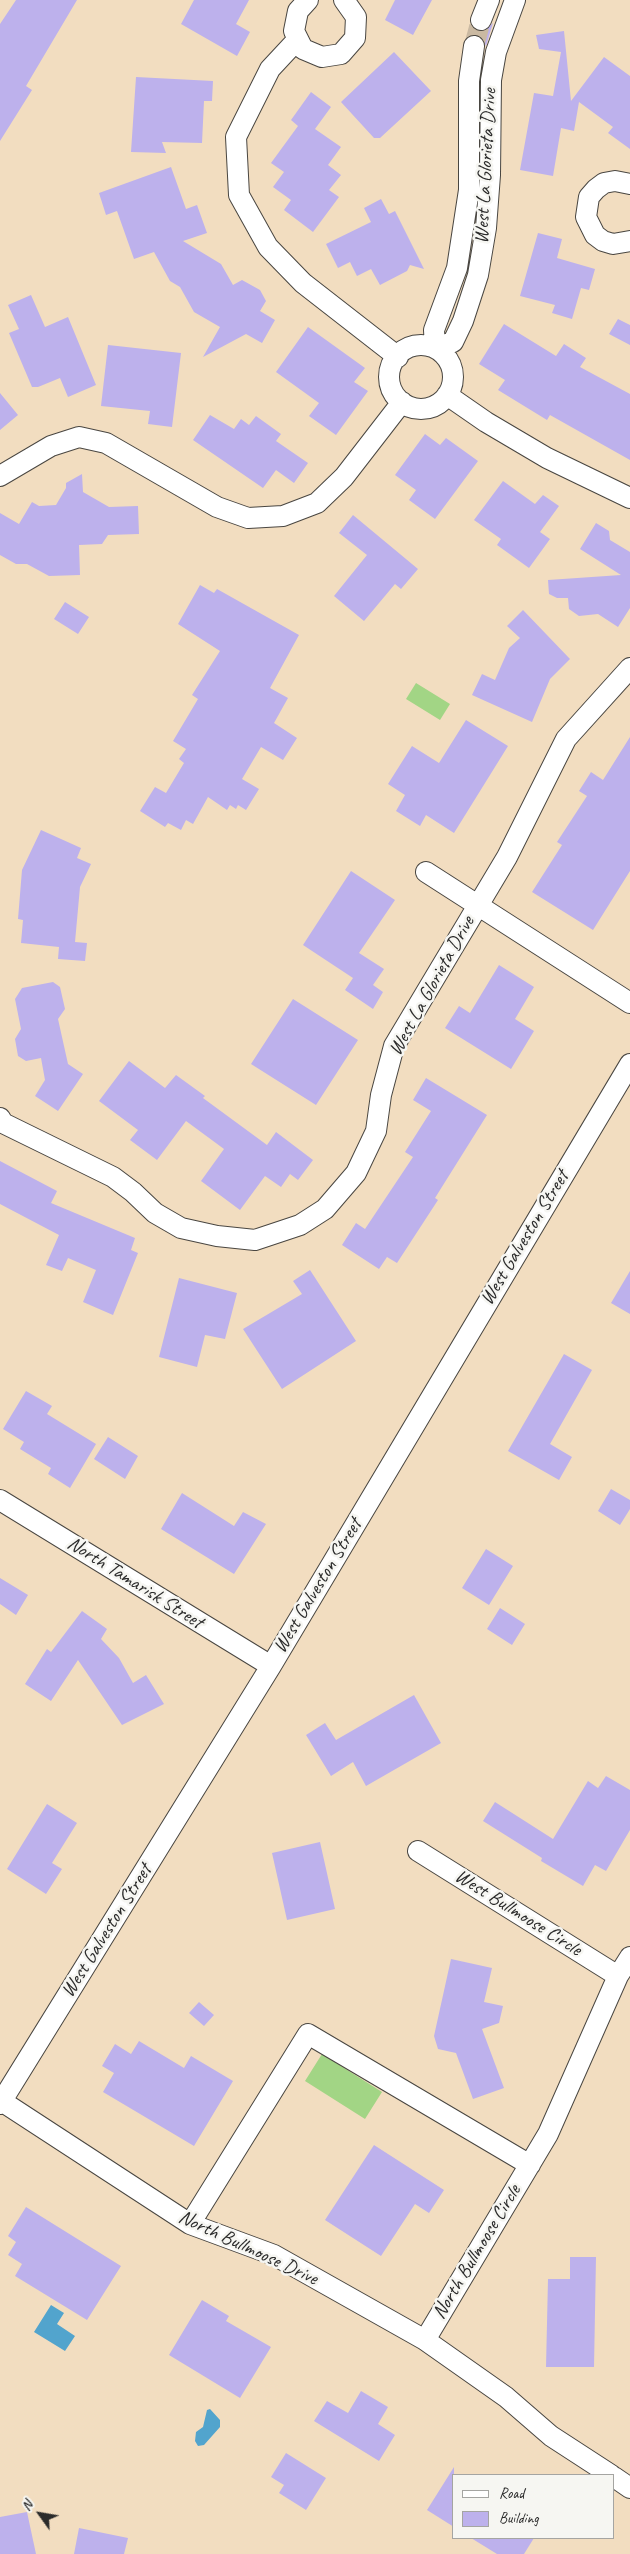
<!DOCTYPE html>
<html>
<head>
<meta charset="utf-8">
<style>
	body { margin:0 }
	#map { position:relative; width:630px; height:2554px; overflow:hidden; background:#f2ddc0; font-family:Caveat,sans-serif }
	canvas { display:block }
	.legend { position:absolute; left:452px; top:2474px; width:162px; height:65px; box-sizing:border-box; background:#f6f6f2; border:1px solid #a5a5a2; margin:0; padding:6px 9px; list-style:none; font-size:15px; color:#2b2b2b }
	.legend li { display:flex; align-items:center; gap:10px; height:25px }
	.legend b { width:25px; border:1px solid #a5a5a2 }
	.north { position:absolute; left:15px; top:2489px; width:50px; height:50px; -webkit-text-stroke:4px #f6f6f2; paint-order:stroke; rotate:302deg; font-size:14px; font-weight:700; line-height:20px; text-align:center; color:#2b2b2b }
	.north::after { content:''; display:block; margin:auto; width:18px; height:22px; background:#2b2b2b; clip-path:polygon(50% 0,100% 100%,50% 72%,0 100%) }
</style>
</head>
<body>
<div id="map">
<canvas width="630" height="2554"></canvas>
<ul class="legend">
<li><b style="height:6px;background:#fff"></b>Road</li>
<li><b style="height:14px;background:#bdb1ec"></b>Building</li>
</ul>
<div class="north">N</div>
</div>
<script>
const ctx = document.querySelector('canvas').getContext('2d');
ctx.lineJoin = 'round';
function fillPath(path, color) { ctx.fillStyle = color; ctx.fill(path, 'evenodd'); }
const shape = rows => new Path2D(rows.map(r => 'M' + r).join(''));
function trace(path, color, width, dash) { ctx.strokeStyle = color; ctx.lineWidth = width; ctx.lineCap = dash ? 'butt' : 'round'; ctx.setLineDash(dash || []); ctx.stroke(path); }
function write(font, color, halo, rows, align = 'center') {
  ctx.font = font + ' Caveat,sans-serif'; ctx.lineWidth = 5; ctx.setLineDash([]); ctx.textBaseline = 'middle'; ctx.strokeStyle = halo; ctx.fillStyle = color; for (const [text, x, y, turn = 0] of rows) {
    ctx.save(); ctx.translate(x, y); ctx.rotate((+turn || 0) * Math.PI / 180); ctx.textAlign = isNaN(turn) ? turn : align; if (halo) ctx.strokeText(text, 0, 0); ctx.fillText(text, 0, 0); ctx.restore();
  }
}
fillPath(shape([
	[416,683,450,704,440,720,406,699],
	[322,2054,382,2092,365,2119,305,2081]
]), '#a2d585');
fillPath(shape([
	[51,2305,64,2313,57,2324,75,2336,65,2351,34,2332],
	[210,2409,220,2420,220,2427,204,2445,198,2446,195,2441,196,2432,203,2427,207,2410]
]), '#52a4cd');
fillPath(shape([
	[16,0,77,0,26,86,32,90,0,141,0,24],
	[194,0,249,0,236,24,250,32,237,56,181,24],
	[395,0,432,0,413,35,385,20],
	[493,23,486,46,481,36,469,35,471,26,476,31,483,32],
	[564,31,571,101,604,57,630,76,630,149,608,133,613,127,579,102,574,131,561,128,553,176,520,170,534,93,553,96,561,52,539,49,536,35],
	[394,52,431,91,380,138,374,138,341,102],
	[136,77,213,81,212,101,204,101,202,143,162,142,166,153,131,152],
	[311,92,331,107,315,129,341,147,328,165,341,175,329,190,339,197,313,232,284,210,291,200,273,187,284,172,271,163,298,126,291,120],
	[171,167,186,209,197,205,207,233,183,241,221,264,233,285,242,280,260,290,266,301,260,311,275,320,262,343,246,334,203,357,220,327,194,312,180,287,170,281,154,252,134,259,117,211,106,215,99,193],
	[381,199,389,214,395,211,424,269,410,265,407,271,380,285,371,269,357,276,350,262,338,268,326,244,371,222,364,208],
	[538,233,562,239,557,258,595,269,589,290,581,288,572,319,552,313,555,305,520,296],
	[31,295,45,327,68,317,96,385,68,397,60,378,38,387,32,387,9,333,19,329,8,305],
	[618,319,630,325,630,345,609,334],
	[504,324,556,356,564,344,586,358,580,367,630,394,630,460,550,415,547,420,498,390,505,380,479,364],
	[308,327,365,368,354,382,368,391,336,435,309,416,319,403,276,372],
	[108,345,181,353,172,427,148,424,150,411,101,406],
	[0,393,18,415,0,430],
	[210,415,234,429,241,419,249,425,256,416,281,434,276,441,308,463,294,483,276,470,263,488,193,440],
	[425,434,440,445,446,438,478,461,435,519,409,500,416,490,395,475],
	[82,474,83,492,109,507,138,506,139,534,108,535,102,544,79,545,80,575,49,576,27,564,16,564,0,555,0,513,19,524,32,502,39,506,56,505,66,488,66,483],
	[503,481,535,504,543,495,559,506,540,532,550,539,529,568,497,545,501,539,474,520],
	[353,515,418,569,401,589,395,584,364,621,334,596,367,555,339,533],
	[596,523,609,531,610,540,630,552,630,608,618,627,598,614,579,616,569,609,568,598,557,598,549,594,548,580,621,575,580,549],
	[200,585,214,593,217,589,299,635,270,688,288,698,274,723,297,738,283,760,261,747,242,779,259,789,246,810,238,805,236,809,230,805,227,810,208,797,193,824,186,820,181,830,168,823,165,827,140,811,155,787,166,793,184,763,179,759,186,749,173,741,198,699,192,695,220,651,178,624],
	[65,602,89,617,78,634,54,619],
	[523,610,570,659,550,679,532,722,472,695,482,674,495,680,509,648,520,638,507,626],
	[466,720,508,746,454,833,426,815,420,826,396,811,405,795,388,784,412,746,439,763],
	[630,737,630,871,593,930,532,892,562,845,557,842,587,796,579,791,591,772,603,780],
	[41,830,81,848,77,858,91,864,80,887,75,942,87,943,85,961,58,959,59,947,21,943,23,920,18,919,22,870],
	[351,871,395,900,359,953,384,969,373,985,383,992,373,1009,345,990,353,978,303,945],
	[499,965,534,987,515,1019,534,1031,511,1069,445,1028,459,1006,470,1013],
	[53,982,60,987,65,1009,58,1019,68,1064,83,1074,58,1111,35,1096,45,1080,41,1058,26,1061,18,1056,15,1039,21,1029,15,999,22,988],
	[293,999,358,1040,316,1105,251,1064],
	[129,1061,165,1088,176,1075,205,1096,203,1098,267,1145,276,1132,313,1160,298,1180,290,1174,281,1187,265,1176,240,1210,201,1181,224,1149,186,1121,157,1160,130,1140,138,1130,99,1101],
	[426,1078,487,1115,435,1198,438,1200,397,1263,387,1257,379,1269,342,1245,356,1223,365,1229,413,1157,405,1152,431,1111,413,1100],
	[0,1161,57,1191,51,1203,135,1238,131,1250,138,1253,113,1315,83,1302,96,1270,68,1258,62,1271,46,1265,59,1235,0,1204],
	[310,1270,356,1341,282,1389,243,1329,302,1294,293,1281],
	[630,1271,630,1314,611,1303],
	[179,1278,237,1293,225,1339,205,1335,197,1367,159,1357],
	[564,1354,592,1370,550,1444,572,1457,559,1480,508,1451],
	[26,1391,52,1406,47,1414,96,1444,70,1488,48,1474,51,1468,20,1449,24,1442,3,1429],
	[108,1437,138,1456,125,1479,94,1459],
	[611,1489,630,1500,630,1509,620,1525,598,1511],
	[182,1493,234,1526,243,1512,266,1524,234,1574,161,1529],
	[486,1549,513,1566,489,1605,462,1588],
	[0,1578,28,1595,16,1615,0,1604],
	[500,1608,525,1624,512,1645,487,1629],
	[82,1611,107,1629,101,1639,119,1658,133,1683,146,1675,164,1704,122,1725,78,1660,51,1701,25,1684,47,1649,51,1652],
	[414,1695,441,1743,366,1786,353,1762,331,1776,306,1735,325,1723,336,1740],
	[606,1776,630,1790,630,1830,606,1871,595,1865,583,1886,541,1861,542,1858,483,1821,495,1802,553,1839,588,1781,598,1788],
	[47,1804,77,1823,52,1863,62,1869,46,1894,7,1869],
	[320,1842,335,1909,287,1920,272,1853],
	[451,1959,492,1968,484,2002,503,2006,499,2023,482,2029,504,2088,473,2099,456,2053,438,2049,434,2036],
	[199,2002,214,2015,204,2026,189,2013],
	[139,2041,184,2068,191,2056,233,2081,194,2146,103,2092,114,2073,102,2066,115,2044,131,2054],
	[374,2145,444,2190,429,2213,415,2204,381,2256,325,2220],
	[26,2207,121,2266,87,2320,15,2276,22,2264,8,2255,16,2242,8,2236],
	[570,2257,596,2257,594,2367,546,2367,548,2279,570,2279],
	[202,2300,229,2316,226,2321,271,2347,240,2398,169,2355],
	[361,2391,388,2407,378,2424,395,2435,379,2461,314,2421,327,2401,348,2413],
	[286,2453,326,2478,306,2510,279,2493,284,2485,271,2477],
	[454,2467,454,2527,427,2510],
	[27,2512,36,2554,0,2554,0,2517],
	[79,2528,128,2538,124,2554,74,2554],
	[471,2538,534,2538,524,2554,497,2554]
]), '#bdb1ec');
trace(shape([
	[474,46,481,20]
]), '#cab9a2', 20, [20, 10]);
const minor = shape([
	[308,0,298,11,294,31,303,49,322,57,341,54,355,38,356,17,344,0],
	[481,20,489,0],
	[297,40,270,69,236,137,239,195,268,247,303,283,398,357],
	[474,46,469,81,469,190,457,268,434,330,435,348,453,342,463,321,478,275,486,228,490,175,491,80,496,52,515,0],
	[630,184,615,181,604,183,596,189,589,197,586,217,595,235,603,241,613,244,630,241],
	'389 377a32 32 0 1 1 64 0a32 32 0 1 1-64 0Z',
	[447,395,486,422,547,458,630,498],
	[0,476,51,446,79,437,106,443,217,507,248,518,283,516,317,503,344,477,402,402],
	[426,872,630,1003],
	[0,1118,3,1123,113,1177,133,1192,155,1213,181,1228,217,1236,255,1240,300,1225,325,1209,356,1173,376,1131,381,1095,394,1046,507,857,566,739,630,668],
	[0,1500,271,1666],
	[418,1851,618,1976],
	[0,2100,190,2224,274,2255,425,2340,506,2397,551,2436,611,2475],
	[0,2104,271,1666,630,1064],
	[190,2224,308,2034,530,2165],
	[425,2340,548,2134,618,1976,630,1957],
	[614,2477,630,2488]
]);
trace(minor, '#494641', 22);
trace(minor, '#fff', 20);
write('20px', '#2b2b2b', '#f6f6f2', [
	["West La Glorieta Drive",486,166,-87],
	["West La Glorieta Drive",432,986,-61],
	["West Galveston Street",525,1238,-59],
	["North Tamarisk Street",135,1583,32],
	["West Galveston Street",318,1586,-59],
	["West Bullmoose Circle",518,1913,32],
	["West Galveston Street",107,1931,-58],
	["North Bullmoose Drive",248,2248,25],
	["North Bullmoose Circle",477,2252,-59]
]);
</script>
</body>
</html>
